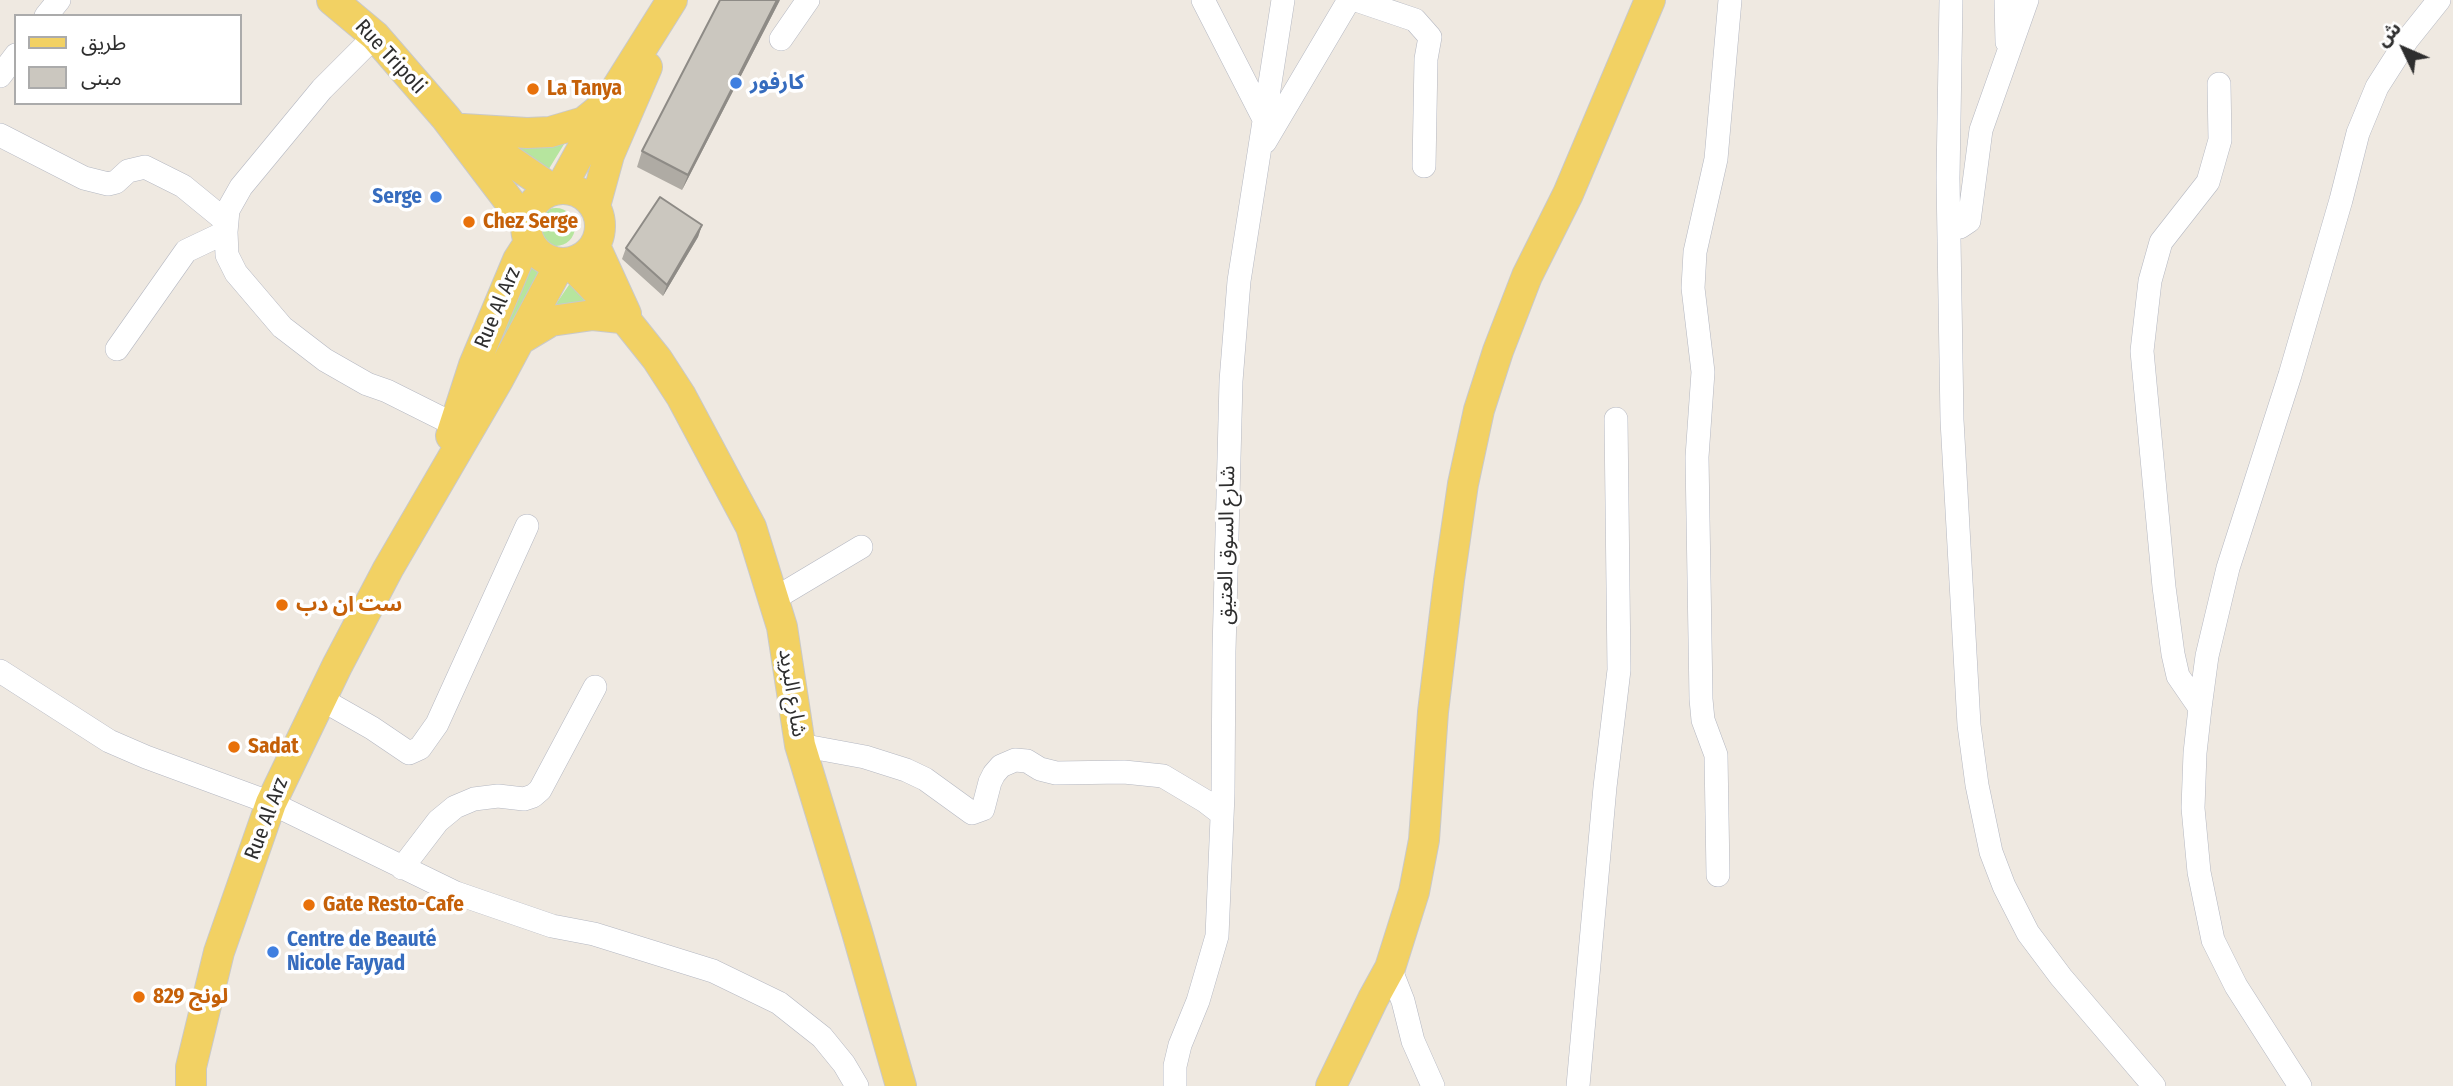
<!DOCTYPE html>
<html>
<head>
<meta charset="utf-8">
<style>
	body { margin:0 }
	#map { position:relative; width:2453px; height:1086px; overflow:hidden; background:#efe9e1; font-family:"Fira Sans Condensed","Noto Sans Arabic",sans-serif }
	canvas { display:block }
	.legend { position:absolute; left:14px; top:14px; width:228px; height:91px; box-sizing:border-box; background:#fff; border:2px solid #ababab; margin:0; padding:9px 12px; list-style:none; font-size:21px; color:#2e2e2e }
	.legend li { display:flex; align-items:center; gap:14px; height:35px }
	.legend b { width:35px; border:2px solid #ababab }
	.north { position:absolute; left:2369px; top:14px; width:70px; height:70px; -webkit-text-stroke:5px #fff; paint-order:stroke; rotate:314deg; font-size:19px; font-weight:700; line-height:28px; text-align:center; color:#2e2e2e }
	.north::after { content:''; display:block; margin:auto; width:24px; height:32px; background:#2e2e2e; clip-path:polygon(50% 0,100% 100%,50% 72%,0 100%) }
</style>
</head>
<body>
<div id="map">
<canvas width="2453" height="1086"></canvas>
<ul class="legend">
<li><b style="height:9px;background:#f2d163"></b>طريق</li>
<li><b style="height:19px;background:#cbc7bf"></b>مبنى</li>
</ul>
<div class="north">ش</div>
</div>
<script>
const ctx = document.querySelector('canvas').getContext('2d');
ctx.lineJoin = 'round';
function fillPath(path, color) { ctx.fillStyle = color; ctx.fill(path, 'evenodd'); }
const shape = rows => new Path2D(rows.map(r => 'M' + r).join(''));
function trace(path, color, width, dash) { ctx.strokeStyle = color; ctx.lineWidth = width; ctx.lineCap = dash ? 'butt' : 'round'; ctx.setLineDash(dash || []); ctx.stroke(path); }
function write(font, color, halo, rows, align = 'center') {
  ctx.font = font + ' "Fira Sans Condensed","Noto Sans Arabic",sans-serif'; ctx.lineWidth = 7; ctx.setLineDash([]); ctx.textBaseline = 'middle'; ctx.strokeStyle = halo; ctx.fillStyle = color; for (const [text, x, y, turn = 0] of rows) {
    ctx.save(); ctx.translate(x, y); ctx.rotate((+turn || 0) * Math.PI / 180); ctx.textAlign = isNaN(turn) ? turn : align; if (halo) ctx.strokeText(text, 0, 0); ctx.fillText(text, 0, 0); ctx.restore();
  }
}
fillPath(shape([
	[483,141,566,141,547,172],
	'537 227a19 19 0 1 1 38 0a19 19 0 1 1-38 0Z',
	[526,265,547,276,461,427],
	[575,276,593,302,552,310]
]), '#b6e59e');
const minor = shape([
	[1203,0,1264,119],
	[1356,0,1415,20,1430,37,1426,59,1424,166],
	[1951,0,1948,178,1952,420,1969,725,1977,785,1991,852,2004,886,2028,933,2061,977,2154,1086],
	[2006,0,2007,42],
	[46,16,59,0],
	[375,36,322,89,241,187,228,210,226,232,227,255,236,273,282,327,325,360,367,384,387,391,455,425],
	[781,39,808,0],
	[0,76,16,55],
	[0,135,84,178,108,184,116,182,128,171,145,167,183,186,227,222],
	[1265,142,1349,0],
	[1950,225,1960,227,1969,221,1981,130,2027,0],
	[117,349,186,251,226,232],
	[774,599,861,547],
	[0,671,109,741,146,757,271,803,456,893,552,926,594,934,713,971,779,1003,822,1037,844,1064,857,1086],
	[321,699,372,728,409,753,420,748,437,724,527,526],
	[2200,708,2178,676,2173,654,2164,587,2142,351,2150,281,2161,242,2208,182,2220,140,2219,84],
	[800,745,865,757,906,770,925,779,972,813,983,809,990,782,994,774,1001,766,1015,760,1027,761,1040,769,1056,773,1124,772,1163,776,1205,801,1222,814],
	[402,868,438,821,455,807,474,799,498,796,524,799,533,796,540,790,595,687],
	[1718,875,1716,755,1703,720,1701,699,1697,457,1703,372,1693,288,1695,252,1716,159,1730,0],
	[1390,968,1403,1001,1413,1041,1433,1086],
	[1175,1086,1175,1066,1180,1045,1198,1001,1217,936,1223,794,1224,651,1231,381,1239,281,1283,0],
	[1578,1086,1605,787,1619,670,1616,419],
	[2300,1086,2236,986,2213,940,2199,872,2193,808,2195,753,2200,708,2207,656,2228,568,2290,375,2341,200,2358,133,2377,87,2407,40,2439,0]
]);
const major = shape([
	[332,0,375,36,446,118,525,222],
	[463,129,527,133,550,132,584,122,605,105],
	[467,131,553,190],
	'526 226a37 37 0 1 1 74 0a37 37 0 1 1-74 0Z',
	[560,189,608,102,672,0],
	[595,206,609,155,647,67],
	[595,246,626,314],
	[570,263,629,324,657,359,681,396,751,527,782,627,800,745,857,932,901,1086],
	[521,339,551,321,593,315,621,318],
	[451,436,474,365,518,260,529,243],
	[191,1086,191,1067,219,952,271,803,337,666,388,569,498,380,560,264],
	[1331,1086,1373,999,1390,968,1414,892,1424,840,1433,712,1449,580,1463,484,1479,410,1498,351,1527,276,1568,194,1650,0]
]);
trace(minor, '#b4b7c1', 24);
trace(major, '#c9c9c9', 32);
trace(minor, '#fff', 23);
trace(major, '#f2d163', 30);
fillPath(shape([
	[780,0,682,190,637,167,642,151],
	[702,225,698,237,663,296,622,259,626,248]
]), '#afaba4');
fillPath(shape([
	[777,0,780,0,682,190,688,175],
	[702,225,698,237,663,296,667,285]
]), '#8e8b86');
const building = shape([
	[720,0,777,0,688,175,642,151,720,0],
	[660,197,702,225,667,285,626,248,660,197]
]);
fillPath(building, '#cbc7bf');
trace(building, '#8e8b86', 2);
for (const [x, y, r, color] of [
	[736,83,7,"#3f7fe0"],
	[533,89,7,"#e8710a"],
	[436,197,7,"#3f7fe0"],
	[469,222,7,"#e8710a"],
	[282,605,7,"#e8710a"],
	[234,747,7,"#e8710a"],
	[309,905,7,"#e8710a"],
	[273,952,7,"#3f7fe0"],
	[139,997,7,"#e8710a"]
]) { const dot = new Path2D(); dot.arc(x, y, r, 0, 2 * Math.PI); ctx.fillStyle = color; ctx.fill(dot); trace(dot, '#fff', 2.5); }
write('21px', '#2e2e2e', '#fff', [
	["Rue Tripoli",390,57,47],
	["Rue Al Arz",498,308,-67],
	["شارع السوق العتيق",1227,545,-89],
	["شارع البريد",792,693,81],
	["Rue Al Arz",267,819,-69]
]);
write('bold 21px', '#366cbe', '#fff', [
	["كارفور",750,83],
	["Serge",422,197,"right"],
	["Centre de Beauté",287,940],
	["Nicole Fayyad",287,964]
], 'left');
write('bold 21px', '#c56008', '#fff', [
	["La Tanya",547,89],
	["Chez Serge",483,222],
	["ست ان دب",296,605],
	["Sadat",248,747],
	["Gate Resto-Cafe",323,905],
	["لونج 829",153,997]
], 'left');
</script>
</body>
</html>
